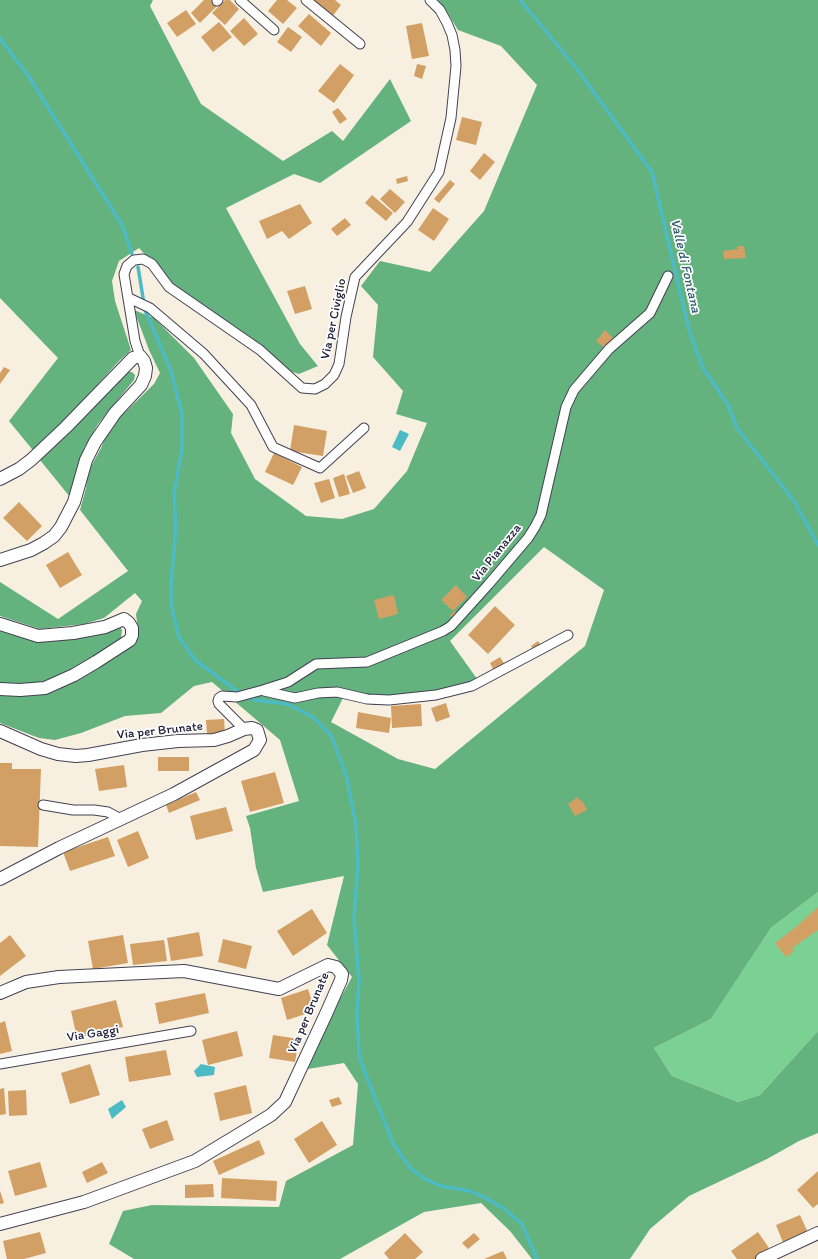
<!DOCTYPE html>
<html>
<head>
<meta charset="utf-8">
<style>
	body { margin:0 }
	canvas { display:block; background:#f7f0e1 }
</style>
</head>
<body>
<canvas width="818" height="1259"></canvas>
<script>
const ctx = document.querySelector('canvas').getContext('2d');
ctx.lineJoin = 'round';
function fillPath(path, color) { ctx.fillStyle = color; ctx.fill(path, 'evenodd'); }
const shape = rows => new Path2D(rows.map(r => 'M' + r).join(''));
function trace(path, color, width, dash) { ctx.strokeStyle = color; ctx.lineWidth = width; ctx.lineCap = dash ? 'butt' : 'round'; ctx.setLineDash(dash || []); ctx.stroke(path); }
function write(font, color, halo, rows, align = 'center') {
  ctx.font = font + ' Itim,sans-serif'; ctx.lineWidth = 3.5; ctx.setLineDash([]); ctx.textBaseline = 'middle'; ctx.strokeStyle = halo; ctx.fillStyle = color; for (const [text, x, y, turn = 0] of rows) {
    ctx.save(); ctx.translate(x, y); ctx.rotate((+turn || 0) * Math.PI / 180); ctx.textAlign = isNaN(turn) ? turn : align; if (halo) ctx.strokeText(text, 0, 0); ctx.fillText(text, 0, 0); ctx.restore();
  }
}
fillPath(shape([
	[818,892,818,1031,760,1095,738,1102,672,1076,654,1048,711,1019,771,928]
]), '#7bd094');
fillPath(shape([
	[0,0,153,0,150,6,201,104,283,161,332,131,343,141,390,79,411,121,320,183,294,174,226,208,300,344,318,366,299,374,289,371,263,346,169,281,139,248,119,261,112,281,115,301,131,350,119,361,67,418,36,454,9,421,58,358,0,298],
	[438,0,818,0,818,892,771,928,711,1019,654,1048,672,1076,738,1102,760,1095,818,1031,818,1133,799,1141,767,1159,689,1196,650,1229,630,1259,532,1259,510,1231,481,1203,424,1212,340,1259,134,1259,109,1244,123,1211,152,1205,279,1207,286,1181,353,1145,358,1084,344,1063,308,1069,331,1015,352,977,327,945,344,876,263,892,256,868,250,828,246,816,299,801,280,740,212,682,194,686,161,713,125,716,81,733,55,740,39,738,0,723,0,692,34,692,138,630,136,614,142,601,135,593,104,618,84,624,40,629,0,616,0,582,58,619,128,571,80,510,86,488,88,472,101,448,109,428,154,384,160,373,149,350,134,310,154,318,194,358,233,414,231,433,255,479,306,516,342,519,374,509,407,471,427,423,396,414,403,391,373,357,378,305,361,286,380,261,430,272,484,211,537,85,501,46,458,30,444,7],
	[544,547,604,590,585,646,435,769,398,759,331,722,343,698,375,705,480,683,450,641],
	[127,372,132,372,135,375,134,380,98,424,84,448,70,497,40,460],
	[120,627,122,630,121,639,73,671,43,683,20,685,0,683,0,628,34,638]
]), '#64b27e');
fillPath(shape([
	[400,430,409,434,400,451,392,447],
	[201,1064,215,1067,214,1075,197,1077,194,1071],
	[122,1100,126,1107,112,1119,108,1109]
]), '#4cbbc4');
trace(shape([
	[520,0,577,69,652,172,689,330,703,368,728,405,737,428,794,501,818,545],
	[0,38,29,77,122,225,132,254],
	[138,267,145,310,171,371,182,414,182,450,174,493,176,528,171,584,171,604,179,637,195,660,241,694],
	[247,696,255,700,287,704,313,717,331,735,346,775,356,825,358,865,354,917,359,981,357,1014,359,1055,366,1075,393,1143,410,1168,425,1179,441,1186,470,1191,484,1197,503,1208,522,1224,537,1259]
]), '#4cbbc4', 3.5);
fillPath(shape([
	[204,0,211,0,217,6,200,23,191,13],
	[225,0,230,0,239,9,225,25,212,13],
	[277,0,287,0,297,8,283,24,268,11],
	[314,0,335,0,341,5,332,17,312,2],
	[186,10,196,24,177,37,167,23],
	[309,14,331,33,321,46,298,26],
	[244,18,258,34,244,46,230,31],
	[219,22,232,37,213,52,201,37],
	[422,23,429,56,412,59,406,26],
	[288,27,302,37,291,52,277,42],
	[340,64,354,75,334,103,318,91],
	[417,64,426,66,422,79,414,76],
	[338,108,347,119,340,124,332,112],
	[462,117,482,122,476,145,456,140],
	[484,153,495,162,480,180,470,171],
	[407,176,408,181,397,184,396,179],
	[450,180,455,184,439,203,434,199],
	[390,189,405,202,395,213,380,199],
	[372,195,393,213,386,221,365,203],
	[300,204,312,223,289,239,282,231,267,239,259,221],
	[433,208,449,219,434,241,418,230],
	[345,218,351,225,337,236,331,229],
	[737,246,744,246,746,258,724,259,723,251,738,249],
	[305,286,312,309,295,314,287,291],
	[605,330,613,338,605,348,596,341],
	[4,367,10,370,0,384,0,373],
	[294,425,327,431,323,456,290,451],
	[274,453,302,467,293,485,265,472],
	[359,471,366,488,353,493,346,476],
	[344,474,350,494,339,497,333,478],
	[329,479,335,498,321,503,314,483],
	[19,502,42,526,27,541,3,518],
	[68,552,82,575,60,588,46,565],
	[456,585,467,597,453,611,441,600],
	[394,595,398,614,379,619,374,600],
	[495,606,515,625,488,654,468,635],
	[455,611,457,615,453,619,450,615],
	[538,641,542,647,534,651,531,646],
	[500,657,505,665,494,671,490,663],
	[446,703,450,717,436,722,431,708],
	[421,704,422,726,392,728,391,706],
	[358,712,391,718,389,733,356,728],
	[224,719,225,733,207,734,206,720],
	[158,757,189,757,189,771,158,771],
	[0,763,12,763,12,769,41,769,38,847,0,846],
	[124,765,127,787,99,791,95,769],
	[275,772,284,803,250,812,241,781],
	[196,792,200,800,169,813,166,805],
	[578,797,580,801,582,800,587,810,575,816,568,804],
	[226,807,233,831,196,840,190,816],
	[138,831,149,858,128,867,117,840],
	[108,837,115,856,70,871,63,852],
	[818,907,818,930,792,948,794,951,786,957,775,943,796,927],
	[312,909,327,933,293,956,277,931],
	[199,932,203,956,171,961,167,938],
	[10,935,26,956,0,976,0,943],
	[123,935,128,963,93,969,88,941],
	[223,939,252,946,246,969,218,962],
	[164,940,167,961,133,965,130,944],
	[308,989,315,1011,287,1020,281,998],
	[205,993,209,1013,159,1024,155,1003],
	[116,1000,123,1027,77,1038,71,1011],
	[5,1021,12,1051,0,1054,0,1023],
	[237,1031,243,1056,208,1065,202,1040],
	[273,1035,299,1039,295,1062,269,1058],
	[166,1050,171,1075,129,1082,125,1057],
	[90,1064,100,1095,70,1104,61,1073],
	[246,1085,252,1113,220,1121,214,1093],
	[4,1088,6,1114,0,1115,0,1089],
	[26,1090,27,1115,9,1116,8,1091],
	[339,1097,342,1104,332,1107,329,1100],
	[167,1120,174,1140,150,1149,142,1129],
	[322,1121,337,1145,309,1163,294,1139],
	[259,1140,265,1154,219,1175,213,1161],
	[40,1162,47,1187,15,1196,8,1171],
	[102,1162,108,1173,87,1183,82,1172],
	[818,1171,818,1204,813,1208,797,1190],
	[222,1178,277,1181,276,1201,221,1198],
	[213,1184,214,1197,185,1198,185,1185],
	[0,1191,4,1203,0,1204],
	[800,1215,809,1235,784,1245,776,1225],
	[40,1232,46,1253,24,1259,7,1259,3,1241],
	[758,1232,769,1248,755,1259,737,1259,731,1251],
	[405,1233,423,1252,415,1259,389,1259,384,1253],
	[474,1233,480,1239,468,1249,462,1243],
	[503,1251,507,1259,484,1259]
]), '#d2a065');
const minor = shape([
	[240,0,274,30],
	[306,0,360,44],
	[217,1,218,0],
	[129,298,150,308,204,354,251,405,273,447,320,468,364,428],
	[140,356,135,341,124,274,127,266,134,260,143,259,152,264,169,287,260,350,302,388,315,389,325,384,334,375,339,364,346,317,355,277,407,222,439,172,451,118,456,66,455,50,452,35,447,23,440,10,430,0],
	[264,691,295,698,318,693,337,692,367,699,389,700,436,695,472,686,568,635],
	[244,729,219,704,218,701,219,698,222,696,237,697,263,690,288,682,316,664,367,662,443,631,451,626,488,585,528,538,535,527,541,515,566,407,574,390,609,349,650,313,668,276],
	[43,805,73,810,94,810,108,812,121,819],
	[0,1064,191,1031]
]);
const tertiary = shape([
	[0,479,19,469,31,460,66,427,133,358,140,356,144,361,146,368,145,376,141,385,115,413,95,442,86,460,74,502,61,527,54,536,44,543,31,550,0,560],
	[0,624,38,636,73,633,105,627,124,619,129,623,132,628,132,635,130,640,96,662,74,675,45,688,20,690,0,689],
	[0,731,41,749,58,754,76,756,88,755,142,745,178,741,214,740,228,736,244,729,252,728,257,730,260,740,254,750,174,794,59,848,0,879],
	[0,993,26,982,59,977,184,971,279,989,328,965,336,967,342,974,341,980,326,1014,285,1102,271,1115,195,1161,84,1202,0,1224],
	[762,1259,818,1233]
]);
trace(minor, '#424154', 11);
trace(tertiary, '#424154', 14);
trace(minor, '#fff', 9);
trace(tertiary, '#fff', 12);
write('13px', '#22223b', '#fff', [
	["Via per Civiglio",334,319,-78],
	["Via Pianazza",497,553,-51],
	["Via per Brunate",160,731,-6],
	["Via per Brunate",309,1013,-67],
	["Via Gaggi",93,1034,-9]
]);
write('italic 14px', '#335f72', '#fff', [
	["Valle di Fontana",685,266,77]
]);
</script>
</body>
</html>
